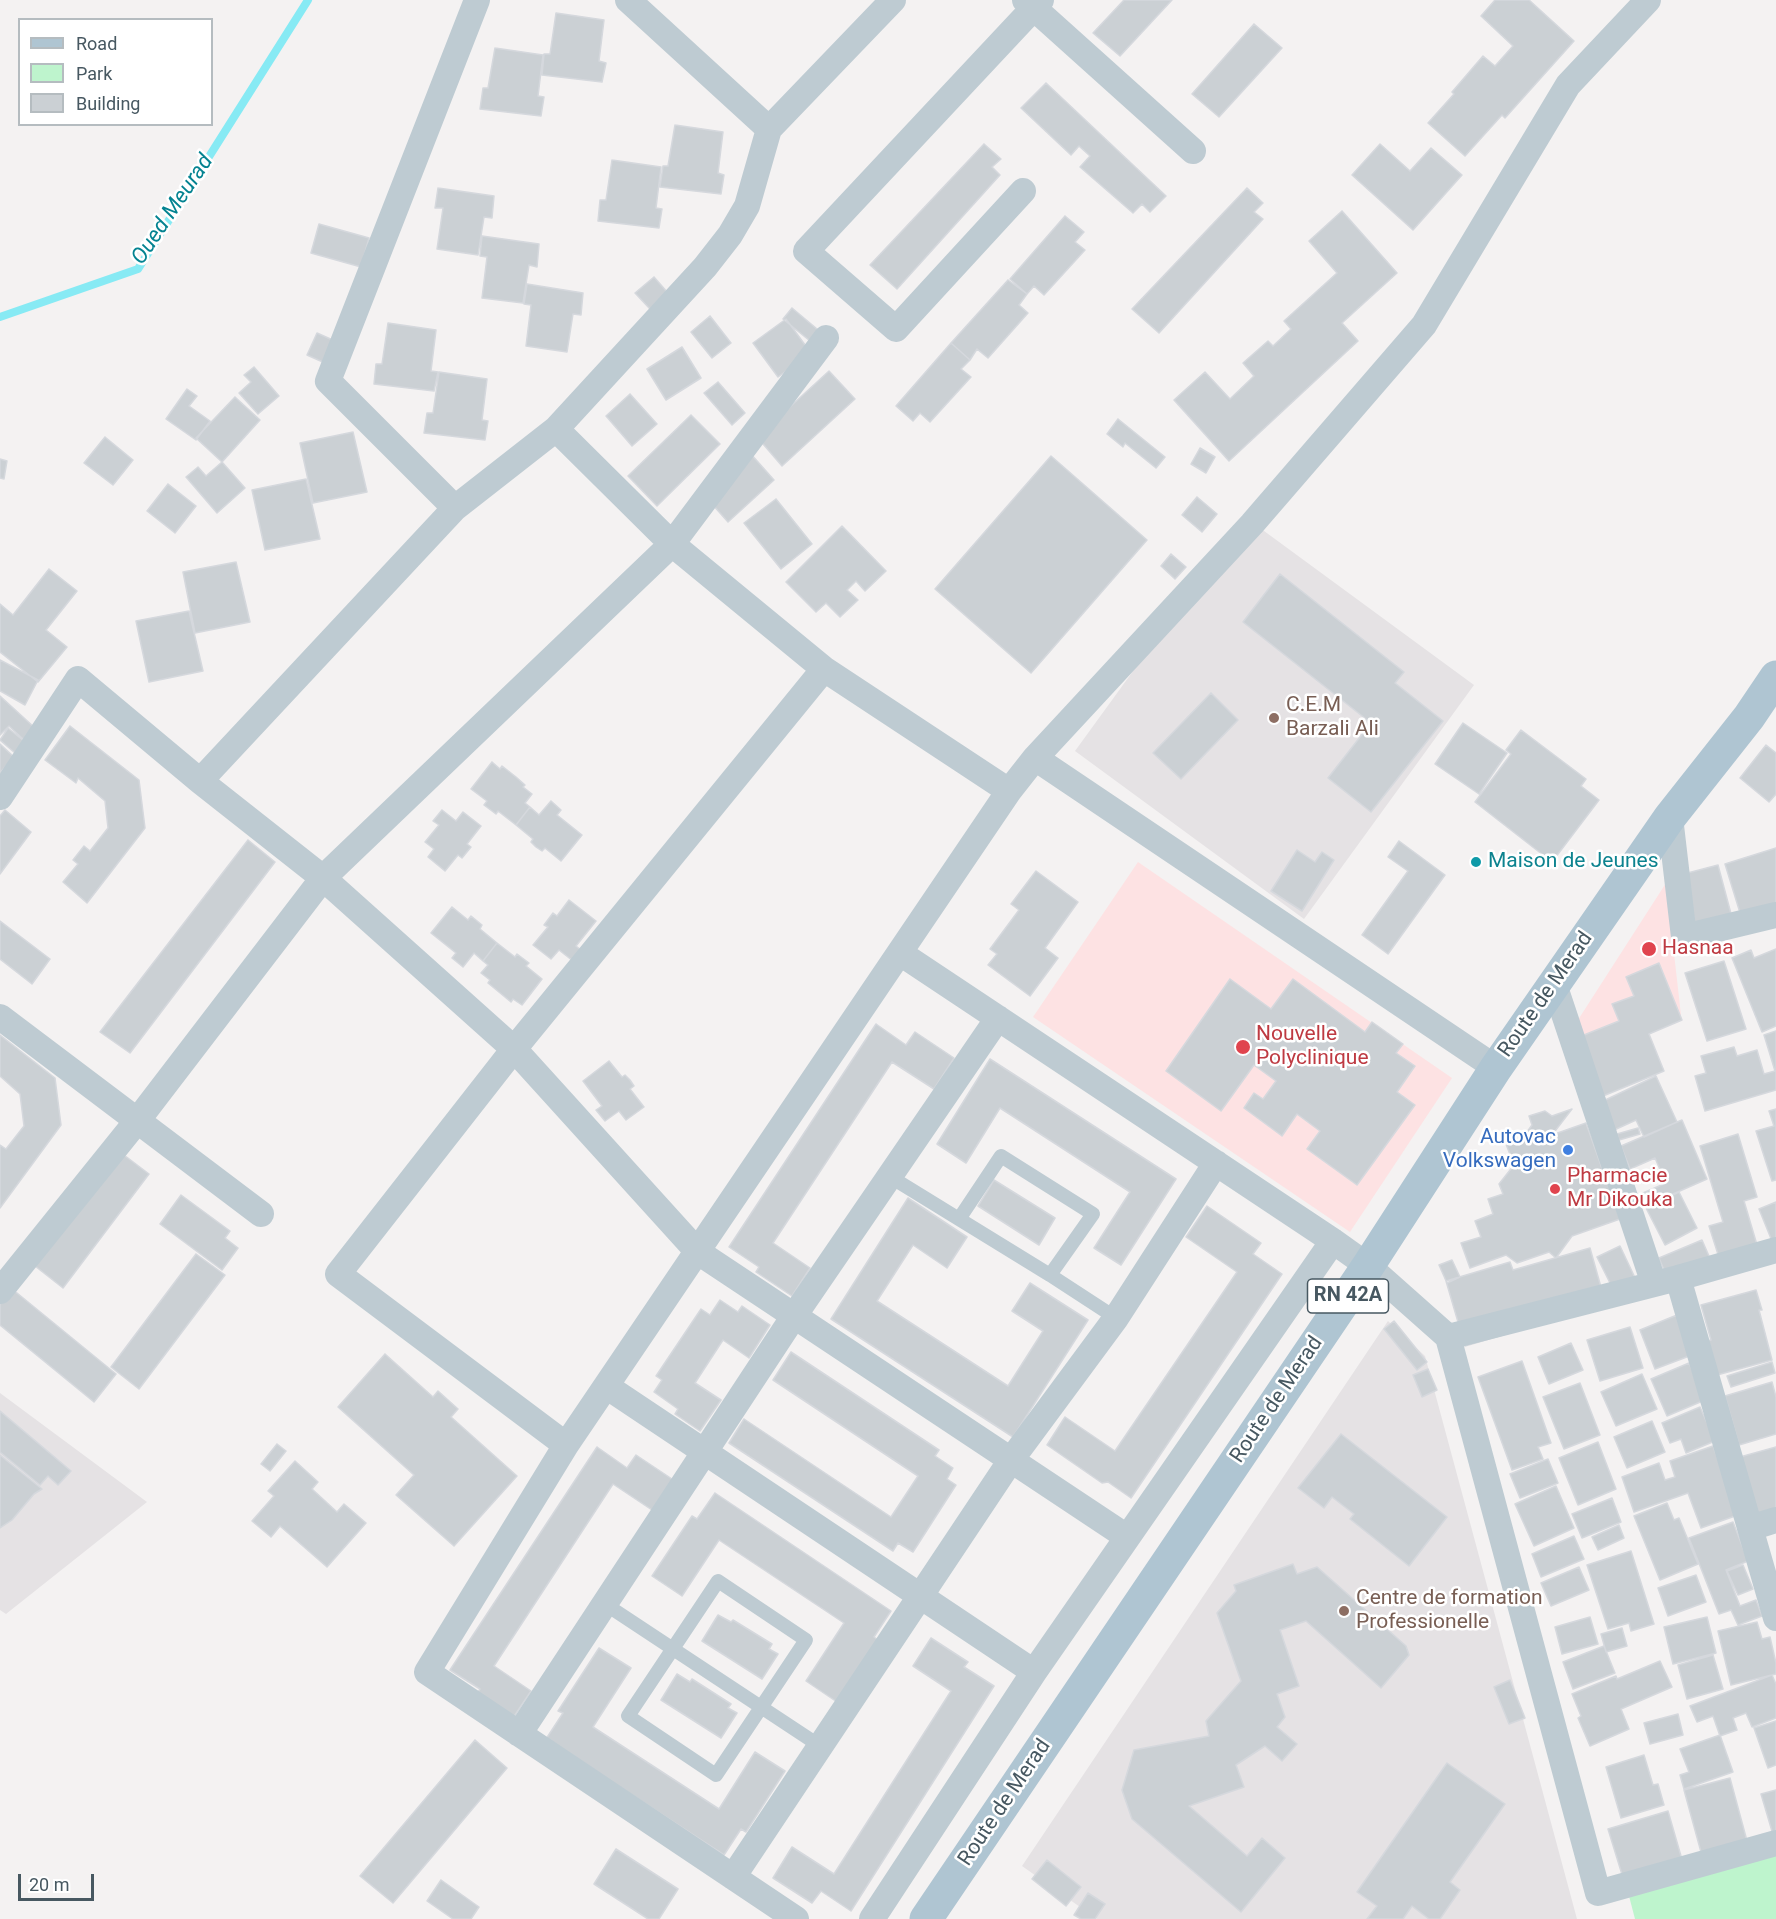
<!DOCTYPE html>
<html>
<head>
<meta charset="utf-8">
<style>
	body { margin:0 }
	#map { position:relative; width:1776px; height:1919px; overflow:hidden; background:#f4f2f2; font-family:Roboto,sans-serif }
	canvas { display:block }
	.legend { position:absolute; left:18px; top:18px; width:195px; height:108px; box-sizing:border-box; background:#fff; border:2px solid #b5bcc0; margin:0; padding:8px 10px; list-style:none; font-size:18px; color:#475861 }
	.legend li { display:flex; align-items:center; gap:12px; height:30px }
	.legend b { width:30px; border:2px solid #b5bcc0 }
	.scale { position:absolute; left:18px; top:1874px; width:76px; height:27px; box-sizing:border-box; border:3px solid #475861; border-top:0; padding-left:8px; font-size:18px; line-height:21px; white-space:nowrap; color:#475861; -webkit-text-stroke:4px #fff; paint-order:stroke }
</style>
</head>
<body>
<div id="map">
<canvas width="1776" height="1919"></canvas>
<ul class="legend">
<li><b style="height:8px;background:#afc5d2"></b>Road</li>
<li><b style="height:16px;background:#bef4cd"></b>Park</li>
<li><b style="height:16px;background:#cbd0d4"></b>Building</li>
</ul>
<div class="scale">20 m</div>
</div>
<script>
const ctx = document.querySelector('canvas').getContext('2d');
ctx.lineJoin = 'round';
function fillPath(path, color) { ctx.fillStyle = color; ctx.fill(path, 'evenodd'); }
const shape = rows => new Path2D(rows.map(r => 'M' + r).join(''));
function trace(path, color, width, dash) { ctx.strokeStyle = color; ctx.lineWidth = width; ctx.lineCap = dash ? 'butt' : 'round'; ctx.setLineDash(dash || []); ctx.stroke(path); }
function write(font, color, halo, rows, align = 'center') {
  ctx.font = font + ' Roboto,sans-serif'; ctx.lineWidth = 5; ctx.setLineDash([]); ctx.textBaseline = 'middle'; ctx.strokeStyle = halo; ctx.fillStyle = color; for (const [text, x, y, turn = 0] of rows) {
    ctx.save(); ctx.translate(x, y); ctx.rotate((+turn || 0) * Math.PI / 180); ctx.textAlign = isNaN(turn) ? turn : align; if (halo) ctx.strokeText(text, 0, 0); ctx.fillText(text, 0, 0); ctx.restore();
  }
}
fillPath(shape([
	[1245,517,1474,685,1304,919,1075,751],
	[1388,1321,1425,1356,1577,1919,1097,1919,1022,1866],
	[0,1393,147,1502,6,1614,0,1610]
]), '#e5e2e4');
fillPath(shape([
	[1138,862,1452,1078,1350,1232,1033,1017],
	[1666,883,1681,1015,1582,1046,1576,1023]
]), '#fde2e3');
fillPath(shape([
	[1776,1853,1776,1919,1635,1919,1629,1896]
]), '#bef4cd');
trace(shape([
	[0,317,138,269,308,0]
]), '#87eaf4', 8);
const building = shape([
	[1124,0,1172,0,1120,56,1093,33,1124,0],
	[1495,0,1529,0,1574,41,1505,118,1502,115,1465,156,1428,123,1454,94,1452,92,1483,56,1495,66,1513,46,1481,16,1495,0],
	[556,13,604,20,599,61,606,63,602,82,542,75,544,54,550,54,556,13],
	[1254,24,1282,48,1219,117,1192,94,1254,24],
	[495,48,543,55,538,96,544,97,541,116,480,109,483,88,488,88,495,48],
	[1046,83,1166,196,1150,212,1142,204,1133,213,1080,167,1090,156,1079,146,1071,155,1021,108,1046,83],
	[675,125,723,132,718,173,724,175,721,194,660,187,663,166,668,166,675,125],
	[984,144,1001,159,992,167,1000,175,897,289,870,265,984,144],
	[1380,144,1410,171,1431,148,1462,175,1413,230,1352,175,1380,144],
	[612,160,661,167,656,208,662,209,659,228,598,221,600,200,606,200,612,160],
	[438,188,494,196,492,218,484,217,478,255,437,249,443,208,435,208,438,188],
	[1247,188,1263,203,1254,212,1263,219,1159,333,1132,309,1247,188],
	[1342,211,1397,273,1342,323,1358,341,1229,461,1174,400,1205,372,1230,399,1254,376,1243,363,1268,341,1273,346,1291,329,1284,321,1337,273,1309,241,1342,211],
	[1065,216,1084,232,1075,242,1085,250,1044,295,1034,286,1027,294,1010,279,1065,216],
	[319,224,369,238,361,267,311,253,319,224],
	[482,236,539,244,537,267,529,265,523,303,482,298,487,257,480,256,482,236],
	[654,277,668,293,650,309,635,293,654,277],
	[1008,280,1027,294,1019,305,1028,313,988,358,977,349,970,360,951,343,1008,280],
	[527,284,583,293,581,315,573,314,567,352,526,346,531,305,524,304,527,284],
	[792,308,823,334,815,345,783,319,792,308],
	[710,316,731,343,712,358,691,332,710,316],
	[786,319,811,353,778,377,753,343,786,319],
	[388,323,436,330,431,371,438,372,434,391,374,384,376,364,382,364,388,323],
	[317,333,335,341,325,363,307,355,317,333],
	[951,343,970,360,961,369,971,377,930,422,920,413,913,421,896,406,951,343],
	[682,347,701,378,666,400,647,369,682,347],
	[254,367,279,396,258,414,239,393,251,382,244,375,254,367],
	[829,371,855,399,782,466,757,437,829,371],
	[439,372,487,379,482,420,488,421,485,440,424,433,427,413,433,413,439,372],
	[718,382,745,413,732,425,704,393,718,382],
	[187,389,197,396,189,406,210,421,196,440,166,419,187,389],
	[630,394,657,424,632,446,606,416,630,394],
	[235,397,260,420,222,462,196,438,235,397],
	[691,415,720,444,657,506,628,476,691,415],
	[1118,419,1165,457,1156,468,1125,443,1123,447,1107,434,1118,419],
	[353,432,367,492,313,503,300,443,353,432],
	[105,437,133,460,113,485,84,463,105,437],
	[1200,448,1215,457,1206,473,1191,464,1200,448],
	[750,453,774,480,728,522,704,495,750,453],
	[1051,456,1147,540,1031,673,935,589,1051,456],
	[0,459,7,461,4,479,0,478,0,459],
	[222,462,245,488,217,513,186,477,198,467,206,476,222,462],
	[306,479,320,539,265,550,252,490,306,479],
	[168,484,196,506,175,533,147,511,168,484],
	[1197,497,1217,514,1202,532,1182,515,1197,497],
	[776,499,812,544,781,569,744,523,776,499],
	[842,526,886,571,865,591,856,581,847,590,858,600,840,617,826,603,816,612,786,582,842,526],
	[1171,554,1186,567,1175,579,1161,566,1171,554],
	[236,562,250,622,195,633,183,572,236,562],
	[49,569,77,591,46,630,67,647,38,682,0,652,0,604,13,615,49,569],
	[1280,574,1404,672,1395,683,1443,721,1371,812,1328,778,1371,723,1243,622,1280,574],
	[189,611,203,671,149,682,136,621,189,611],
	[0,660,38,680,25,705,0,691,0,660],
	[1211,693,1238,720,1181,779,1153,753,1211,693],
	[0,696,35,728,24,740,9,726,0,735,0,696],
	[1463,723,1507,753,1479,794,1435,764,1463,723],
	[70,726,139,780,145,828,87,903,63,882,78,864,73,860,84,846,90,851,108,828,105,801,78,778,76,783,45,760,70,726],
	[8,728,24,741,15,753,0,740,8,728],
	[1521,730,1586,779,1581,786,1599,800,1552,862,1475,802,1511,754,1506,750,1521,730],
	[0,744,14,757,0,773,0,744],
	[1766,745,1776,753,1776,794,1769,802,1740,778,1766,745],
	[492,762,500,769,502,766,516,777,525,785,523,787,532,794,525,803,530,807,516,825,498,811,496,814,484,805,487,801,471,789,492,762],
	[551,801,561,810,557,815,582,835,561,861,545,848,542,851,536,847,531,842,533,839,516,825,530,807,539,815,551,801],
	[5,810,31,832,0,874,0,816,5,810],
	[442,810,456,821,463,812,481,826,467,844,471,847,462,858,458,855,445,871,428,857,434,849,425,842,439,825,433,821,442,810],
	[248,840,275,862,130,1053,100,1032,248,840],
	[1399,841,1445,875,1388,954,1362,935,1408,871,1388,857,1399,841],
	[1776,848,1776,906,1741,916,1725,864,1776,848],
	[1297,850,1315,862,1322,852,1334,860,1302,911,1271,891,1297,850],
	[1718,865,1734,925,1696,935,1680,875,1718,865],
	[1036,871,1078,902,1045,948,1058,958,1030,996,988,965,997,954,990,949,1019,910,1011,904,1036,871],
	[569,900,596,921,576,946,581,950,573,961,559,950,551,959,533,945,548,927,544,925,553,913,557,916,569,900],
	[452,907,468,920,471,916,482,925,480,929,497,943,483,961,474,953,463,967,452,958,456,953,431,933,452,907],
	[0,921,50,959,32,984,0,959,0,921],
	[497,943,515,957,517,954,529,963,526,966,542,979,522,1005,513,999,511,1002,488,983,490,980,481,973,488,965,483,961,497,943],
	[1776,949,1776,1026,1762,1032,1732,958,1751,950,1754,958,1776,949],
	[1724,961,1746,1029,1707,1041,1685,973,1724,961],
	[1659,963,1682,1020,1649,1034,1664,1071,1603,1096,1579,1037,1619,1021,1612,1004,1634,996,1626,977,1659,963],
	[1230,979,1271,1009,1293,979,1365,1032,1372,1022,1403,1044,1396,1053,1415,1066,1397,1092,1415,1105,1357,1185,1307,1149,1320,1131,1297,1114,1282,1136,1244,1108,1254,1093,1263,1099,1276,1081,1254,1065,1221,1111,1166,1071,1230,979],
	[876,1024,906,1045,915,1032,954,1058,934,1089,892,1062,773,1243,810,1268,792,1296,756,1272,759,1267,729,1247,876,1024],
	[1776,1031,1776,1090,1705,1111,1695,1076,1706,1073,1701,1056,1734,1047,1737,1056,1757,1050,1764,1074,1775,1071,1764,1035,1776,1031],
	[0,1035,55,1078,61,1125,0,1208,0,1145,6,1149,24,1126,20,1094,0,1076,0,1035],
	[990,1059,1176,1179,1121,1265,1094,1248,1130,1192,1000,1108,966,1163,937,1144,990,1059],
	[609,1061,622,1077,625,1075,630,1080,634,1086,630,1089,644,1107,626,1120,619,1111,605,1121,596,1110,602,1106,583,1081,609,1061],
	[1656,1076,1677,1122,1644,1137,1636,1120,1612,1131,1599,1103,1656,1076],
	[1572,1109,1552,1135,1586,1123,1620,1219,1572,1236,1556,1258,1549,1252,1517,1263,1506,1255,1470,1268,1461,1243,1481,1237,1475,1221,1493,1214,1488,1199,1503,1194,1499,1184,1514,1165,1506,1144,1522,1139,1532,1125,1529,1116,1545,1111,1552,1116,1572,1109],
	[1776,1109,1776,1180,1772,1181,1756,1131,1774,1126,1769,1111,1776,1109],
	[1682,1120,1707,1179,1648,1205,1643,1193,1666,1183,1655,1158,1630,1169,1621,1146,1682,1120],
	[1638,1128,1640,1134,1619,1140,1617,1134,1638,1128],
	[1738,1134,1757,1197,1744,1201,1760,1255,1722,1267,1709,1226,1723,1222,1700,1146,1738,1134],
	[120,1152,149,1174,63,1288,35,1266,120,1152],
	[994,1180,1055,1218,1039,1245,978,1206,994,1180],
	[1679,1192,1697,1228,1665,1245,1646,1208,1679,1192],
	[181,1195,230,1231,225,1238,238,1248,222,1270,160,1224,181,1195],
	[908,1198,967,1237,947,1268,913,1245,877,1301,1008,1386,1043,1331,1012,1311,1030,1283,1088,1320,1013,1437,831,1319,908,1198],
	[1776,1202,1776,1251,1759,1209,1776,1202],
	[1207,1206,1261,1243,1253,1254,1282,1274,1131,1498,1108,1482,1102,1483,1047,1445,1065,1417,1115,1451,1237,1272,1186,1237,1207,1206],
	[1702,1240,1712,1263,1669,1282,1659,1258,1702,1240],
	[1620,1246,1637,1282,1615,1293,1597,1257,1620,1246],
	[1590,1248,1606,1305,1465,1346,1446,1281,1510,1262,1513,1270,1590,1248],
	[196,1254,225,1275,139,1389,111,1367,196,1254],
	[1452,1260,1460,1277,1447,1283,1439,1265,1452,1260],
	[6,1284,116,1374,94,1402,0,1325,0,1291,6,1284],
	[1756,1290,1762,1310,1759,1310,1772,1360,1717,1375,1708,1341,1711,1340,1701,1305,1756,1290],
	[720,1300,738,1312,742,1306,770,1325,749,1358,723,1340,695,1383,721,1400,700,1431,675,1414,678,1409,654,1392,662,1380,656,1376,701,1309,710,1315,720,1300],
	[1677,1315,1692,1355,1655,1369,1640,1330,1677,1315],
	[1394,1321,1427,1362,1417,1370,1384,1329,1394,1321],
	[1630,1327,1643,1368,1600,1381,1587,1340,1630,1327],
	[1571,1343,1583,1370,1549,1384,1538,1357,1571,1343],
	[791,1352,939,1450,935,1456,953,1468,947,1479,956,1485,913,1552,898,1543,893,1551,729,1443,744,1419,891,1517,918,1476,773,1380,791,1352],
	[385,1354,433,1397,438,1391,458,1409,451,1417,517,1476,454,1546,396,1495,414,1475,338,1407,385,1354],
	[1522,1361,1551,1443,1538,1447,1543,1459,1512,1470,1478,1377,1522,1361],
	[1772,1362,1775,1373,1731,1387,1727,1376,1772,1362],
	[1689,1363,1705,1400,1667,1416,1651,1379,1689,1363],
	[1428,1369,1437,1390,1422,1397,1413,1375,1428,1369],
	[1642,1374,1657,1409,1616,1426,1601,1392,1642,1374],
	[1772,1382,1776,1397,1776,1434,1739,1445,1725,1396,1772,1382],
	[1580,1383,1600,1435,1564,1449,1543,1397,1580,1383],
	[1700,1407,1715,1441,1686,1453,1681,1439,1670,1443,1662,1423,1700,1407],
	[0,1411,71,1471,58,1485,48,1476,40,1485,0,1452,0,1411],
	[1652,1421,1665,1452,1627,1468,1614,1437,1652,1421],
	[1341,1434,1447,1517,1409,1566,1350,1519,1354,1514,1332,1497,1324,1508,1298,1488,1341,1434],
	[1598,1442,1616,1489,1578,1505,1559,1458,1598,1442],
	[277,1444,286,1451,270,1471,261,1464,277,1444],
	[1713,1446,1738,1515,1701,1528,1688,1493,1634,1512,1622,1477,1659,1463,1665,1480,1675,1477,1670,1461,1713,1446],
	[597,1447,627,1468,636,1455,675,1481,655,1512,613,1484,494,1666,531,1691,513,1718,477,1694,480,1689,450,1670,597,1447],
	[1776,1447,1776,1526,1762,1530,1740,1457,1776,1447],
	[0,1455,42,1489,34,1494,12,1520,0,1528,0,1455],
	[1548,1459,1558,1483,1520,1498,1510,1474,1548,1459],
	[295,1461,318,1482,312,1489,337,1512,344,1504,366,1523,327,1567,280,1526,271,1537,252,1521,274,1496,268,1491,295,1461],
	[1556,1486,1574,1528,1534,1546,1515,1504,1556,1486],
	[715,1493,891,1611,874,1637,878,1640,837,1702,806,1681,844,1623,719,1540,682,1596,652,1576,692,1516,697,1519,715,1493],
	[1612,1498,1621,1522,1582,1538,1572,1514,1612,1498],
	[1667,1503,1674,1520,1679,1518,1698,1564,1660,1580,1634,1516,1667,1503],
	[1733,1522,1748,1561,1726,1570,1740,1606,1756,1600,1762,1616,1738,1625,1731,1610,1719,1614,1689,1538,1733,1522],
	[1619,1525,1624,1538,1598,1550,1592,1537,1619,1525],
	[1574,1536,1584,1559,1541,1577,1532,1554,1574,1536],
	[1631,1551,1654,1624,1631,1631,1629,1623,1608,1629,1587,1565,1631,1551],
	[1293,1564,1297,1574,1317,1567,1406,1646,1409,1655,1381,1688,1306,1621,1280,1630,1299,1686,1277,1694,1285,1717,1277,1727,1297,1744,1282,1761,1265,1746,1236,1765,1244,1787,1189,1806,1247,1856,1262,1838,1285,1858,1241,1912,1132,1819,1122,1790,1134,1750,1209,1736,1206,1721,1241,1681,1217,1613,1236,1591,1234,1585,1293,1564],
	[1743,1565,1753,1589,1738,1595,1727,1571,1743,1565],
	[1579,1567,1589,1590,1551,1606,1541,1583,1579,1567],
	[1696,1575,1706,1602,1668,1616,1658,1588,1696,1575],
	[718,1615,731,1622,733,1620,772,1644,769,1649,778,1654,762,1679,702,1641,718,1615],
	[1590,1617,1598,1644,1562,1654,1555,1627,1590,1617],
	[1707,1617,1716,1653,1673,1664,1664,1627,1707,1617],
	[1757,1622,1762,1639,1770,1637,1776,1663,1776,1674,1731,1685,1718,1631,1757,1622],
	[1622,1628,1627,1646,1606,1652,1601,1634,1622,1628],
	[931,1638,968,1662,964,1667,994,1686,851,1911,821,1891,812,1903,773,1878,792,1847,834,1874,951,1691,913,1666,931,1638],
	[1604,1646,1615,1673,1573,1689,1563,1662,1604,1646],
	[599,1648,631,1668,593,1727,719,1809,755,1752,785,1771,746,1832,741,1829,724,1855,546,1739,563,1713,558,1711,599,1648],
	[1713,1655,1723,1689,1687,1699,1678,1665,1713,1655],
	[1660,1661,1672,1687,1621,1709,1629,1729,1590,1746,1578,1718,1581,1716,1572,1694,1616,1676,1617,1679,1660,1661],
	[677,1674,690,1682,692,1679,731,1704,728,1708,737,1713,721,1738,661,1700,677,1674],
	[1772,1675,1776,1684,1776,1718,1752,1727,1746,1713,1733,1718,1737,1730,1720,1736,1713,1716,1697,1722,1690,1706,1772,1675],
	[1510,1680,1525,1718,1509,1724,1494,1687,1510,1680],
	[1678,1714,1683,1735,1650,1744,1644,1723,1678,1714],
	[1776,1721,1776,1765,1768,1768,1754,1728,1776,1721],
	[1720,1735,1733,1772,1684,1789,1680,1775,1689,1772,1680,1749,1720,1735],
	[475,1740,507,1768,393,1903,360,1876,475,1740],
	[1644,1755,1653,1785,1658,1784,1664,1805,1621,1818,1606,1767,1644,1755],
	[1447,1763,1505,1804,1450,1882,1460,1890,1440,1919,1429,1919,1412,1906,1403,1919,1367,1919,1377,1906,1357,1892,1447,1763],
	[1730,1778,1750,1852,1704,1863,1684,1790,1730,1778],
	[1776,1790,1776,1838,1774,1838,1761,1794,1776,1790],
	[1668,1811,1683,1863,1624,1881,1608,1829,1668,1811],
	[616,1849,678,1889,659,1919,648,1919,594,1884,616,1849],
	[1047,1860,1081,1887,1066,1906,1032,1879,1047,1860],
	[441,1880,479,1907,471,1919,453,1919,427,1901,441,1880],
	[1088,1893,1105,1904,1095,1919,1081,1919,1074,1915,1088,1893]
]);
fillPath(building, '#cbd0d4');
trace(building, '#d5d8dd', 1.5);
trace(shape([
	[889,1176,1050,1275,1116,1318],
	[959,1219,1001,1156,1093,1214,1050,1275],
	[718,1581,806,1640,716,1775,628,1716,718,1581],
	[605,1604,820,1746]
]), '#becbd2', 14);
trace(shape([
	[628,0,769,129],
	[1025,0,1193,151],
	[1023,191,896,329,806,251,1041,0],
	[556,429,672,544,824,669,1009,791],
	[455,508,328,381,477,0],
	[1035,758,1496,1068],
	[200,781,455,508,556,429,705,267,730,235,747,206,769,129,893,0],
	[0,797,78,679,200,781,323,878,514,1049,698,1252,1127,1537],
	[1670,817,1684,937,1776,915],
	[900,953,1333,1241,1368,1266,1448,1337,1598,1893,1776,1843],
	[1554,984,1654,1284],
	[0,1017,261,1214],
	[1678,1278,1776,1618],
	[0,1291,137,1121,323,878,672,544,826,338],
	[1448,1337,1678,1278,1776,1250],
	[606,1386,1034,1672],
	[566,1445,338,1274,514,1049,824,669],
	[1750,1528,1776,1520],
	[519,1734,794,1316,998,1018],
	[733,1877,1011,1460,1116,1318,1216,1163],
	[796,1919,427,1672,566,1445,1009,791,1035,758,1252,524,1424,325,1568,85,1648,0],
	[872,1919,1034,1672,1333,1241]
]), '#becbd2', 26);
trace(shape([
	[926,1919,1368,1266,1496,1068,1670,817,1749,717,1776,677]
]), '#afc5d2', 33);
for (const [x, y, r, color] of [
	[1274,718,6,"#8d6e63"],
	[1476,862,6,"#0f9aa8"],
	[1649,949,8,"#e0444e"],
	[1243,1047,8,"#e0444e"],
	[1568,1150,6,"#3f7fe0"],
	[1555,1189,6,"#e0444e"],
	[1344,1611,6,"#8d6e63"]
]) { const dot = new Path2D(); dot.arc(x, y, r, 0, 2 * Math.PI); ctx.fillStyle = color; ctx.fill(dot); trace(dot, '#fff', 2); }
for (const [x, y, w] of [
	[1348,1296,81]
]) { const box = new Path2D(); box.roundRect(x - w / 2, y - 17, w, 34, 4.5); ctx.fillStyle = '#fff'; ctx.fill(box); trace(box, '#475861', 1.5); }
write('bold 20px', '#475861', null, [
	["RN 42A",1348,1296]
]);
write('21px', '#785e54', '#fff', [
	["C.E.M",1286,706],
	["Barzali Ali",1286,730],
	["Centre de formation",1356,1599],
	["Professionelle",1356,1623]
], 'left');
write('21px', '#0d838f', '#fff', [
	["Maison de Jeunes",1488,862]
], 'left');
write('21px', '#be3a42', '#fff', [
	["Hasnaa",1662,949],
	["Nouvelle",1256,1035],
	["Polyclinique",1256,1059],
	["Pharmacie",1567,1177],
	["Mr Dikouka",1567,1201]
], 'left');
write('21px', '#475861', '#fff', [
	["Route de Merad",1546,995,-55],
	["Route de Merad",1277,1400,-56],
	["Route de Merad",1005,1803,-56]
]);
write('21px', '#366cbe', '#fff', [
	["Autovac",1556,1138],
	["Volkswagen",1556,1162]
], 'right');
write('italic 22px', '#048391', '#fff', [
	["Oued Meurad",173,210,-56]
]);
</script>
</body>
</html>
